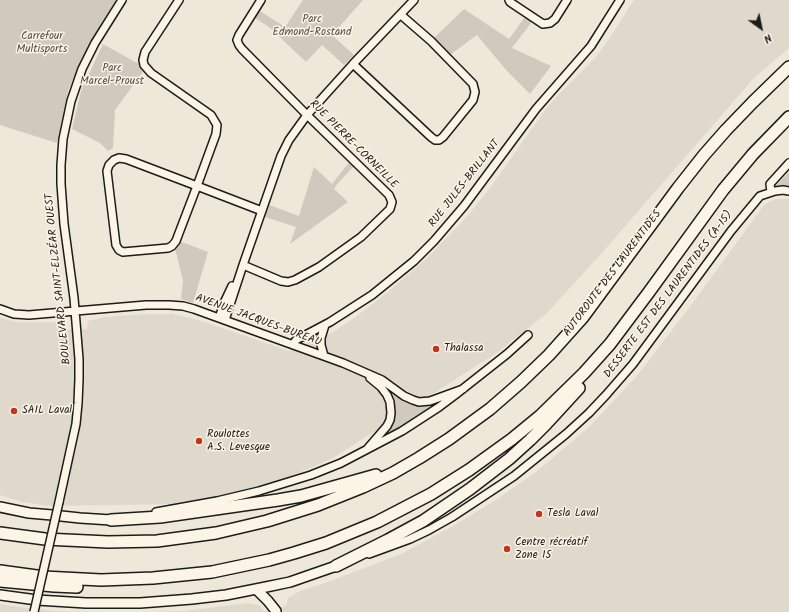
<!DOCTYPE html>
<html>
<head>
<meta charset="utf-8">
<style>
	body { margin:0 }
	#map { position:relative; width:789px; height:612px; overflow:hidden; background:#eee8d9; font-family:Kalam,sans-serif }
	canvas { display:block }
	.north { position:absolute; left:741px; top:8px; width:40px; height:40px; -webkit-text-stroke:3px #fcf5e5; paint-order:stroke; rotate:147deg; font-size:11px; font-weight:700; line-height:16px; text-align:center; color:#1c1c1c }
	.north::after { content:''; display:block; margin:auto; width:14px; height:18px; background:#1c1c1c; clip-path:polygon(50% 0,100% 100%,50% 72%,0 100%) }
</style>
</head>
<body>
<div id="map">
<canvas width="789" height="612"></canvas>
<div class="north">N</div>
</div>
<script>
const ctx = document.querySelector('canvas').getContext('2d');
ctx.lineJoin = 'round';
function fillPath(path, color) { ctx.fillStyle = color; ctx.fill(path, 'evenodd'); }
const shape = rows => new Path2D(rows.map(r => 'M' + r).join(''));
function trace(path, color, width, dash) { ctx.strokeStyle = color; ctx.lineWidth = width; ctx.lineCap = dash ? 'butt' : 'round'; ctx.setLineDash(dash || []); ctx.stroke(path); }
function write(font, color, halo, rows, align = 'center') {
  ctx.font = font + ' Kalam,sans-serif'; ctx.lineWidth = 3; ctx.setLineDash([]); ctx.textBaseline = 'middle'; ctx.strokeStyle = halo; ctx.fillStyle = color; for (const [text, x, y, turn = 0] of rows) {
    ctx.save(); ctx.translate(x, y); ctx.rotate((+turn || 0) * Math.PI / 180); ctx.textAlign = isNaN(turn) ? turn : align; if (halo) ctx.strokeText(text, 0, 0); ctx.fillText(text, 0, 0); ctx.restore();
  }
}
fillPath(shape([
	[634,0,789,0,789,48,754,78,600,255,546,314,498,352,333,458,285,479,254,488,225,495,176,504,49,506,22,502,0,495,0,318,17,322,58,322,64,330,87,329,88,321,105,317,146,314,173,314,199,320,289,351,333,332,357,316,389,291,426,259,464,220,490,188,545,110,561,92,595,58,607,42],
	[775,199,789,199,789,612,139,612,184,611,248,603,259,605,264,611,286,606,288,598,300,591,328,582,401,554,453,526,496,500,536,472,589,427,636,377,692,304,764,205],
	[0,604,17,607,58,611,101,612,0,612]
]), '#ded9cb');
fillPath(shape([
	[0,0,117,0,83,56,68,91,57,143,0,125],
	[303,0,363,0,332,35,354,55,344,65,322,45,306,62,269,27,255,18,260,11,285,27],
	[464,9,509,39,527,14,534,19,512,48,551,66,530,94,507,71,477,35,447,57,431,41],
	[103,44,135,62,139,63,143,72,115,110,113,148,108,151,100,143,72,129,81,91],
	[350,161,355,165,338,183,334,189,348,202,290,244,296,227,265,217,269,205,299,216,314,167,332,184],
	[789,172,789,188,775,187],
	[179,241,208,252,193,303,181,299,183,281,175,248],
	[390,390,401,398,411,403,423,406,432,405,433,406,406,424,384,436,383,435,393,418,395,412,394,403,390,391]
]), '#cfcabd');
const minor = shape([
	[179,0,145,52,143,60,144,65,151,73,211,115,217,125,216,134,197,186,179,233,176,241,172,246,168,248,123,252,119,250,116,245,107,171,109,165,114,160,119,158,126,159,197,186,262,211],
	[509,0,510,2,543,24,550,23,555,19,567,0],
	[353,64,431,137,435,140,439,140,443,137,473,100,475,92,473,84,431,41,401,15],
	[771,192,770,184,789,163],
	[243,265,281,281,288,282,295,280,319,267,361,237,390,209,392,202,389,195,307,115,242,49,239,45,237,40,239,35,261,0],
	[0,309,14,314,29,315,146,305,169,305,183,306,194,309,343,363,382,380,404,396,413,400,419,402,430,401,463,389],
	[219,318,224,303,232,286],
	[225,320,243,265,281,156,289,140,307,115,353,64,414,0],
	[293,344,296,340,330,322,372,295,414,261,434,241,464,206,536,109,591,46,620,0],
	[324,356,321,345,321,338,325,325],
	[368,448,387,426,390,420,391,413,390,402,387,395,381,387,370,378],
	[59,502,76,424,78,403,79,379,79,359,74,298,64,224,61,184,61,165,63,139,71,101,82,69,95,43,122,0],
	[156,512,217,501,259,491,311,475,341,463,402,431,439,407,455,395,507,354,528,335],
	[369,554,410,539,429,530,452,517,514,476,566,434,589,413,606,395,633,364,731,231,760,196,775,191,783,190,789,191]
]);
const major = shape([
	[0,507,29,513,52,515,80,518,111,520],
	[257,590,268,601,276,611],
	[0,595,37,600,86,603,140,603,192,599,226,595,266,587,290,582,336,566]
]);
const highway = shape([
	[111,520,160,517,278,500,301,496,376,475],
	[0,533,45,539,108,542,157,541,216,533,267,521,318,505,363,487,393,473,419,458,449,439,490,409,521,382,549,355,583,317,678,188,704,155,726,130,753,102,789,67],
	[336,566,388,540,423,521,470,489,509,459,530,440,546,424,579,388],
	[0,571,44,577,101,580,153,578,212,572,269,560,294,553,326,543,377,522,431,494,469,470,512,439,540,416,584,373,610,344,649,292,723,190,753,154,789,117],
	[0,581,54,586,77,587]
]);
trace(minor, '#1c1c1c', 10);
trace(major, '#1c1c1c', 12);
trace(highway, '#1c1c1c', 14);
trace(minor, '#fcf5e5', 7);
trace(major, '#fcf5e5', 9);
trace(highway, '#fcf5e5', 11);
const minorBridge = shape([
	[34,612,59,502]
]);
trace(minorBridge, '#1c1c1c', 10, []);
trace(minorBridge, '#fcf5e5', 7);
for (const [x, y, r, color] of [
	[436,349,4,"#c8321e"],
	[14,411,4,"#c8321e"],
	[199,441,4,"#c8321e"],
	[539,514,4,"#c8321e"],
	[507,549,4,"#c8321e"]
]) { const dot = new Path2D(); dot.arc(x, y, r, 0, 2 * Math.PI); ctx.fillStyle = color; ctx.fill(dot); trace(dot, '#fcf5e5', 1.5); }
write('11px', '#52504c', '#fcf5e5', [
	["Parc",312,20],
	["Edmond-Rostand",312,33],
	["Carrefour",42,37],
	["Multisports",42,50],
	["Parc",112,69],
	["Marcel-Proust",112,82]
]);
write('11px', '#1c1c1c', '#fcf5e5', [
	["RUE PIERRE-CORNEILLE",353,145,45],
	["RUE JULES-BRILLANT",465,184,-52],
	["AUTOROUTE DES LAURENTIDES",613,274,-53],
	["BOULEVARD SAINT-ELZÉAR OUEST",59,279,-96],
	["DESSERTE EST DES LAURENTIDES (A-15)",669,295,-53],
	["AVENUE JACQUES-BUREAU",258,321,20]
]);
write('11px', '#1c1c1c', '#fcf5e5', [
	["Thalassa",444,349],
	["SAIL Laval",22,411],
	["Roulottes",207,435],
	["A.S. Levesque",207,448],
	["Tesla Laval",547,514],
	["Centre récréatif",515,543],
	["Zone 15",515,556]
], 'left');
</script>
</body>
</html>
